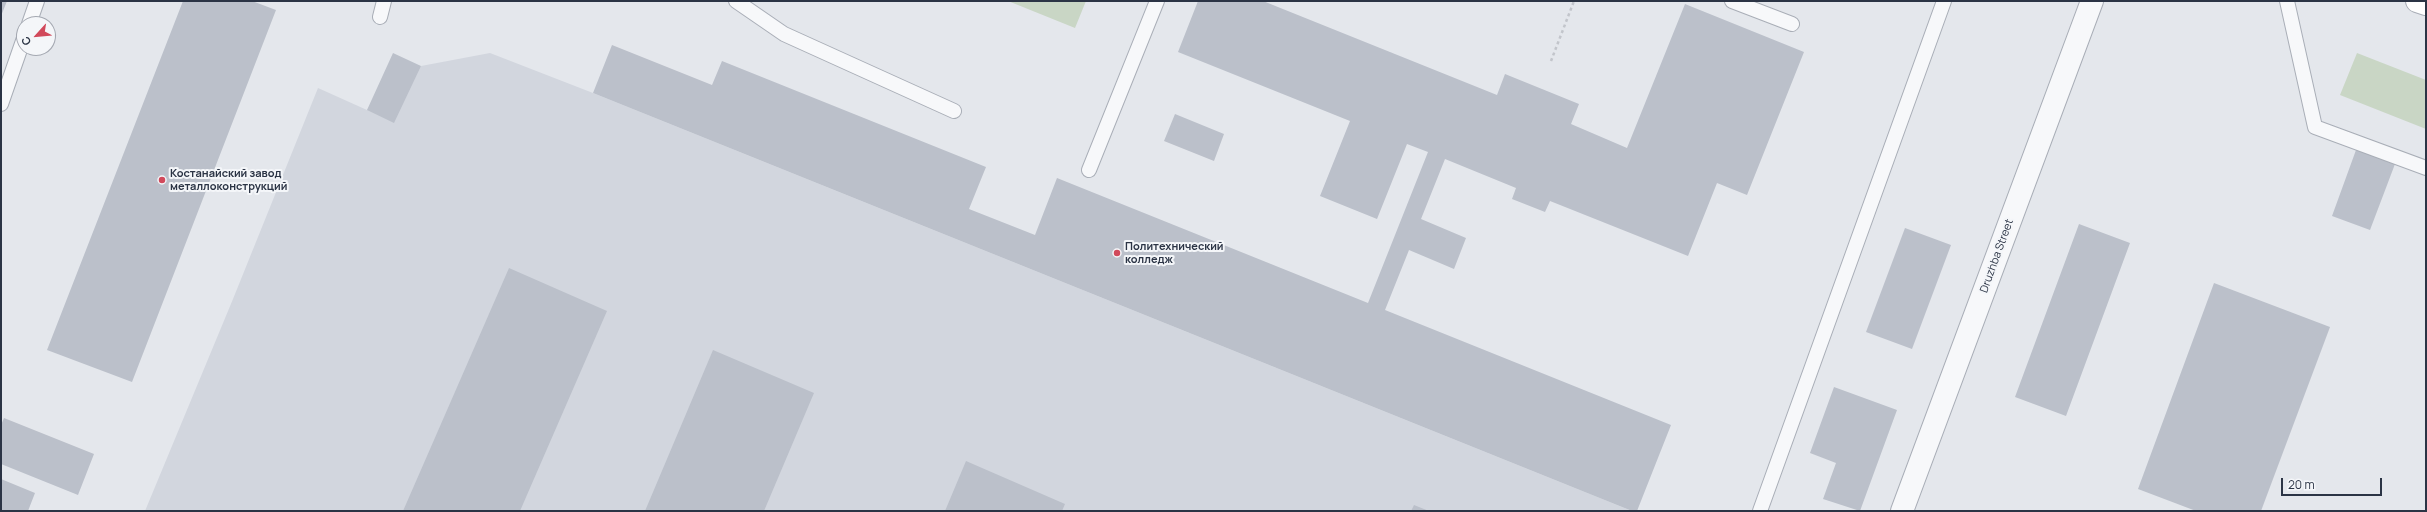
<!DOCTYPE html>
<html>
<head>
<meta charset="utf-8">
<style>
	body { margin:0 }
	#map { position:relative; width:2427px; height:512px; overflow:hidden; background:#e4e7ec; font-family:Manrope,sans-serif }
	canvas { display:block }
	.frame { position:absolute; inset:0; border:2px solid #2b3445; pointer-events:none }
	.north { position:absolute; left:16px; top:16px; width:40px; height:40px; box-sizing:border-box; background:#f4f6f9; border:1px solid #a4a8b1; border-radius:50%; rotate:243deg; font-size:11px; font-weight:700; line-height:16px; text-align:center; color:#2b3445 }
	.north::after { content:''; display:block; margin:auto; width:14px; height:18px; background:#d1495b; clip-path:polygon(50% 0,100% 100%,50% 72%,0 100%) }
	.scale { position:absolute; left:2281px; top:478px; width:101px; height:18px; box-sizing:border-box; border:2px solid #2b3445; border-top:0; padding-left:5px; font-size:12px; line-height:14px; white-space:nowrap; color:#2b3445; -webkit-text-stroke:3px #f4f6f9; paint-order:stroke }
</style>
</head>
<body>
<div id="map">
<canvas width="2427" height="512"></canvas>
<div class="frame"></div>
<div class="north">С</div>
<div class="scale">20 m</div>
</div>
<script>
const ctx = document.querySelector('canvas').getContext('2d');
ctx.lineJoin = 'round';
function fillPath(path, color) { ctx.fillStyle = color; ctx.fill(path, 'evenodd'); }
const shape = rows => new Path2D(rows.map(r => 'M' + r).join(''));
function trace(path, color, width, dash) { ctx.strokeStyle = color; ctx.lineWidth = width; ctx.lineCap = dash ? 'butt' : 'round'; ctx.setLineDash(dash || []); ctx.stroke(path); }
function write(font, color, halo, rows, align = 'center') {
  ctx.font = font + ' Manrope,sans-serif'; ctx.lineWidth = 4; ctx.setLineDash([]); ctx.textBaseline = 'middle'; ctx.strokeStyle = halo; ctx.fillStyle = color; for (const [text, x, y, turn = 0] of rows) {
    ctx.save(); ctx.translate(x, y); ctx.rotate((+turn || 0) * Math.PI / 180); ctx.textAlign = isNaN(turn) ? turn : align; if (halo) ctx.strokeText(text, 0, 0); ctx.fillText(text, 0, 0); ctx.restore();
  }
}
fillPath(shape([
	[490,53,593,93,1632,511,145,511,233,299,318,88,367,110,421,66]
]), '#d2d6de');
fillPath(shape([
	[1008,1,1086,1,1075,28],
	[2357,53,2426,80,2426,129,2340,95]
]), '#c9d6c5');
fillPath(shape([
	[1,1,7,1,1,16],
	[183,1,252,1,276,10,132,382,47,350],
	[1198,1,1263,1,1497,95,1505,74,1579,104,1571,124,1627,148,1685,4,1804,52,1747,195,1717,183,1688,256,1550,201,1545,212,1512,199,1516,188,1445,159,1421,219,1466,238,1454,269,1409,250,1385,310,1671,425,1637,511,1632,511,593,93,612,45,712,85,722,61,986,167,969,209,1035,235,1057,178,1368,303,1428,152,1407,144,1377,219,1320,196,1350,121,1178,52],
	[393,53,421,66,394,123,367,110],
	[1175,114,1224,134,1214,161,1164,141],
	[2356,150,2395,164,2370,230,2332,216],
	[2079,224,2130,243,2066,416,2015,397],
	[1905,228,1951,245,1912,349,1866,332],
	[509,268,607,311,520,511,403,511],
	[2214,283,2330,327,2261,511,2196,511,2138,489],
	[713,350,814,393,764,511,645,511],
	[1834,387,1897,410,1860,511,1823,499,1836,463,1810,453],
	[4,418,94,454,78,495,1,464,1,425],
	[966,461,1065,504,1062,511,945,511],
	[1,479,35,493,28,511,1,511],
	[1414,505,1429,511,1411,511]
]), '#bbc0ca');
const lane = shape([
	[736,1,784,34,954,111],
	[1732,1,1792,24],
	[2287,1,2315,127,2426,168],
	[380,17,384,1],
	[29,24,37,1],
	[1,104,24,38],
	[1089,170,1157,1],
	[1760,511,1944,1]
]);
const street = shape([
	[1902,511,2092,1]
]);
const secondary = shape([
	[2417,1,2426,4]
]);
trace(lane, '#a9aeb7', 16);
trace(street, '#a9aeb7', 24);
trace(secondary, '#a9aeb7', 24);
trace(shape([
	[1551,61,1574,1]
]), '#c2c5cb', 2.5, [3, 3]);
trace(lane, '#f7f8fa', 14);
trace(street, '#f7f8fa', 22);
trace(secondary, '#fff', 22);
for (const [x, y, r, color] of [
	[162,180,4,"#d1495b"],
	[1117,253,4,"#d1495b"]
]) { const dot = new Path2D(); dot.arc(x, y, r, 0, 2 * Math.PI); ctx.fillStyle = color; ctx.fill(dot); trace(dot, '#f4f6f9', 1.5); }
write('bold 11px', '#2b3445', '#f4f6f9', [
	["Костанайский завод",170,174],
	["металлоконструкций",170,187],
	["Политехнический",1125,247],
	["колледж",1125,260]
], 'left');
write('11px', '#2b3445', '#f4f6f9', [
	["Druzhba Street",1997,256,-70]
]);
</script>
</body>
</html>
